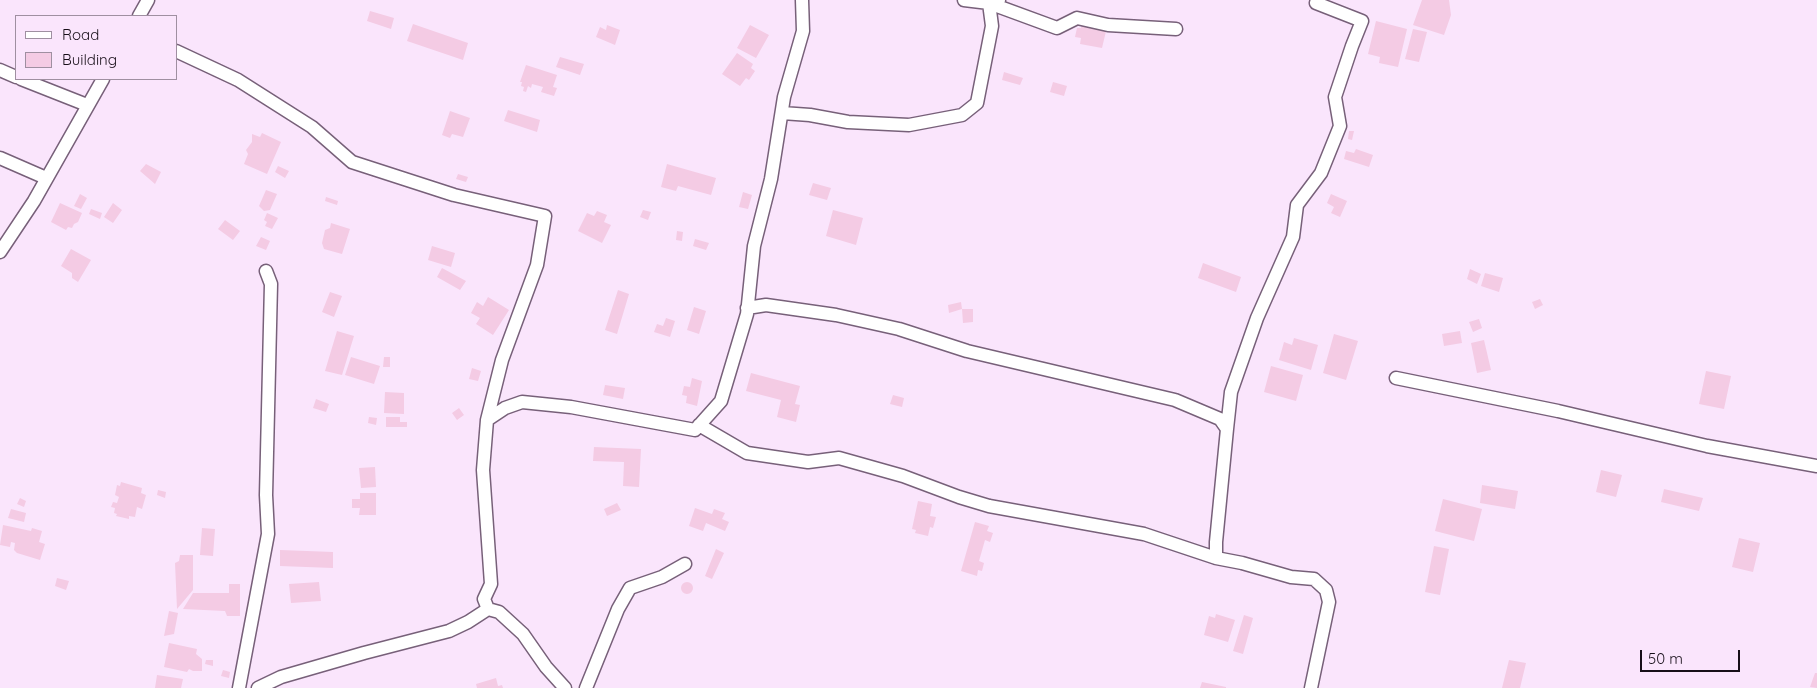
<!DOCTYPE html>
<html>
<head>
<meta charset="utf-8">
<style>
	body { margin:0 }
	#map { position:relative; width:1817px; height:688px; overflow:hidden; background:#fae5fc; font-family:Quicksand,sans-serif }
	canvas { display:block }
	.legend { position:absolute; left:15px; top:15px; width:162px; height:65px; box-sizing:border-box; background:#fae5fc; border:1px solid #9f8fa1; margin:0; padding:6px 9px; list-style:none; font-size:15px; color:#170e18 }
	.legend li { display:flex; align-items:center; gap:10px; height:25px }
	.legend b { width:25px; border:1px solid #9f8fa1 }
	.scale { position:absolute; left:1640px; top:650px; width:100px; height:22px; box-sizing:border-box; border:2px solid #170e18; border-top:0; padding-left:6px; font-size:15px; line-height:18px; white-space:nowrap; color:#170e18; -webkit-text-stroke:4px #fae5fc; paint-order:stroke }
</style>
</head>
<body>
<div id="map">
<canvas width="1817" height="688"></canvas>
<ul class="legend">
<li><b style="height:6px;background:#fff"></b>Road</li>
<li><b style="height:14px;background:#f4cbe4"></b>Building</li>
</ul>
<div class="scale">50 m</div>
</div>
<script>
const ctx = document.querySelector('canvas').getContext('2d');
ctx.lineJoin = 'round';
function fillPath(path, color) { ctx.fillStyle = color; ctx.fill(path, 'evenodd'); }
const shape = rows => new Path2D(rows.map(r => 'M' + r).join(''));
function trace(path, color, width, dash) { ctx.strokeStyle = color; ctx.lineWidth = width; ctx.lineCap = dash ? 'butt' : 'round'; ctx.setLineDash(dash || []); ctx.stroke(path); }
fillPath(shape([
	[1422,0,1449,0,1451,15,1444,35,1413,25],
	[370,11,394,18,391,29,367,21],
	[1376,21,1407,29,1398,67,1379,63,1380,57,1368,54],
	[1082,22,1107,27,1102,48,1080,44,1081,38,1075,37,1077,28,1081,28],
	[413,24,468,43,463,60,407,41],
	[607,25,620,30,615,45,596,37,600,27,606,30],
	[750,25,769,35,756,58,737,48],
	[1413,29,1427,32,1419,62,1405,59],
	[737,53,753,64,751,68,755,71,749,80,746,78,740,86,722,74],
	[560,57,584,64,580,75,556,67],
	[526,65,557,75,553,87,557,88,554,96,541,92,543,87,532,84,531,88,528,86,526,92,523,91,524,87,521,86,522,82,520,82],
	[1004,72,1023,78,1020,85,1002,80],
	[1053,82,1067,86,1064,96,1050,92],
	[508,110,540,120,537,132,504,121],
	[450,111,470,118,463,137,452,134,450,138,442,135],
	[1349,131,1354,131,1352,140,1348,139],
	[262,133,281,142,267,174,244,164,248,154,246,150,252,142,252,134,260,137],
	[1356,149,1373,155,1369,167,1344,159,1346,151,1354,153],
	[146,164,161,172,155,184,140,171],
	[667,164,716,178,711,195,678,186,676,191,661,187],
	[278,166,289,171,285,178,275,172],
	[458,174,468,177,466,182,456,179],
	[813,183,831,188,827,200,809,195],
	[266,190,277,194,270,210,264,211,259,206],
	[743,192,752,195,748,209,739,207],
	[80,194,87,198,81,209,74,206],
	[1331,194,1347,201,1340,217,1331,213,1334,207,1327,203],
	[326,197,338,201,337,205,325,201],
	[60,203,82,213,78,222,74,224,72,228,68,227,66,230,51,222],
	[113,203,122,210,113,223,104,217],
	[91,209,102,213,100,219,89,214],
	[643,210,651,212,648,220,640,217],
	[833,210,863,218,856,245,826,236],
	[597,211,607,215,604,222,611,225,602,243,578,231,587,213,594,216],
	[267,213,278,218,272,229,265,226,267,222,264,220],
	[225,220,240,231,233,240,218,229],
	[331,223,350,229,342,254,324,249,322,243,325,230,330,228],
	[677,231,683,232,682,241,676,240],
	[261,237,270,241,266,250,256,246],
	[695,239,709,243,706,250,693,246],
	[432,246,455,253,451,267,428,260],
	[71,249,91,260,78,282,72,278,72,273,61,266],
	[1203,263,1241,277,1236,292,1198,278],
	[442,268,466,281,460,290,437,277],
	[1470,269,1481,274,1477,284,1467,279],
	[1485,273,1503,278,1499,292,1481,286],
	[618,290,629,294,617,334,605,330],
	[330,292,342,296,334,317,322,312],
	[488,297,509,310,493,335,476,324,480,318,471,313,477,302,483,306],
	[1540,299,1543,305,1535,309,1532,302],
	[961,302,962,309,949,313,948,305],
	[694,307,706,311,699,334,687,330],
	[962,309,973,309,973,322,963,323],
	[666,318,675,321,670,337,654,332,657,324,663,326],
	[1479,319,1482,328,1473,332,1469,322],
	[337,331,354,336,342,375,325,371],
	[1460,331,1462,343,1444,346,1442,334],
	[1334,334,1358,341,1346,380,1323,373],
	[1294,338,1318,345,1311,370,1279,360,1284,342,1292,345],
	[1484,340,1491,370,1477,373,1471,343],
	[351,357,380,366,374,384,345,375],
	[384,357,390,357,390,367,383,367],
	[1271,366,1303,375,1296,401,1264,392],
	[472,368,481,371,478,381,469,379],
	[1706,371,1731,376,1724,409,1699,404],
	[751,373,800,386,795,404,800,405,796,422,777,417,781,400,746,391],
	[692,378,702,381,697,406,686,403,687,396,682,395,684,386,690,387],
	[605,385,625,388,623,399,603,395],
	[385,392,404,393,404,414,384,413],
	[893,395,904,398,902,407,890,404],
	[316,399,329,404,326,412,313,408],
	[459,408,464,415,457,420,452,413],
	[369,417,377,418,376,425,368,423],
	[386,417,400,417,400,422,407,422,407,427,386,427],
	[594,447,641,449,639,487,623,486,624,462,593,461],
	[375,467,376,487,361,488,359,468],
	[1601,470,1622,475,1616,497,1596,492],
	[121,482,142,488,141,493,146,495,142,509,137,507,135,517,129,516,129,519,116,516,117,514,114,513,115,508,111,507,113,502,117,503,119,497,115,495,117,485,120,486],
	[1482,485,1518,491,1515,509,1480,503],
	[1664,489,1703,498,1699,511,1661,502],
	[158,490,166,492,165,498,157,495],
	[360,493,376,493,376,515,359,515,360,508,352,508,352,499,360,499],
	[20,498,26,501,24,507,17,504],
	[1443,499,1482,509,1474,541,1435,531],
	[918,501,932,504,930,516,936,517,933,528,930,527,928,536,915,533,916,530,912,529],
	[617,503,621,510,607,516,604,509],
	[695,508,712,514,714,509,725,513,722,519,729,522,725,531,706,523,703,531,689,526],
	[11,509,26,513,24,522,8,518],
	[975,522,989,526,987,531,993,533,990,542,985,540,979,561,984,563,982,571,978,570,977,576,961,571],
	[3,525,31,531,32,528,42,531,39,542,45,544,40,560,17,553,14,550,15,543,11,542,10,547,0,545],
	[202,528,215,529,213,556,200,555],
	[1739,538,1760,543,1753,572,1732,567],
	[1434,546,1449,549,1440,595,1425,592],
	[716,549,724,553,712,579,705,576],
	[280,550,333,552,333,568,280,566],
	[180,555,193,555,193,590,177,609,175,563,179,561],
	[57,578,69,581,66,590,55,586],
	'681 588a6 6 0 1 1 12 0a6 6 0 1 1-12 0Z',
	[319,582,321,601,291,603,289,584],
	[229,584,240,584,240,616,227,616,225,611,183,609,193,593,229,593],
	[169,611,178,613,174,634,164,636],
	[1216,614,1235,620,1228,642,1204,635,1209,616,1215,618],
	[1244,615,1253,618,1243,654,1233,651],
	[169,643,197,649,196,654,202,659,202,671,193,671,189,669,187,672,164,667],
	[206,660,213,660,213,666,205,664],
	[1509,660,1526,663,1520,688,1502,688],
	[223,670,230,672,229,678,221,676],
	[1815,673,1817,673,1817,688,1810,687],
	[157,675,183,679,181,688,155,688],
	[496,678,498,686,502,685,503,688,477,688,476,684],
	[1202,682,1226,687,1226,688,1200,688]
]), '#f4cbe4');
const street = shape([
	[964,0,989,3,1057,28,1077,18,1108,25,1176,29],
	[139,16,148,0],
	[176,51,238,80,312,127,352,162,454,195,545,216,537,265,502,360,487,420,483,470,491,584,484,599,488,609,499,612,523,634,546,667,565,688],
	[0,70,16,77],
	[21,79,87,105],
	[782,113,810,115,848,122,909,125,962,115,977,103,992,26,989,3,999,0],
	[0,158,46,178],
	[0,252,34,201,103,79],
	[747,308,766,305,836,315,899,329,967,351,1175,400,1220,419,1227,429,1216,542,1216,558],
	[1396,378,1558,411,1707,446,1817,466],
	[487,420,505,408,522,402,571,407,695,430,721,401,747,314,754,246,771,179,784,97,803,31,802,0],
	[699,425,747,453,808,462,839,458,903,476,959,497,989,506,1144,534,1216,558,1242,563,1291,577,1314,579,1326,590,1329,602,1311,688],
	[1227,429,1231,392,1257,318,1293,237,1297,205,1321,173,1340,126,1335,97,1352,46,1362,21,1316,3,1317,0],
	[239,688,268,534,266,495,271,284,266,271],
	[258,688,281,677,364,653,449,631,468,622,488,609],
	[586,688,618,609,630,588,662,577,685,564]
]);
trace(street, '#776079', 15);
trace(street, '#fff', 12);
</script>
</body>
</html>
